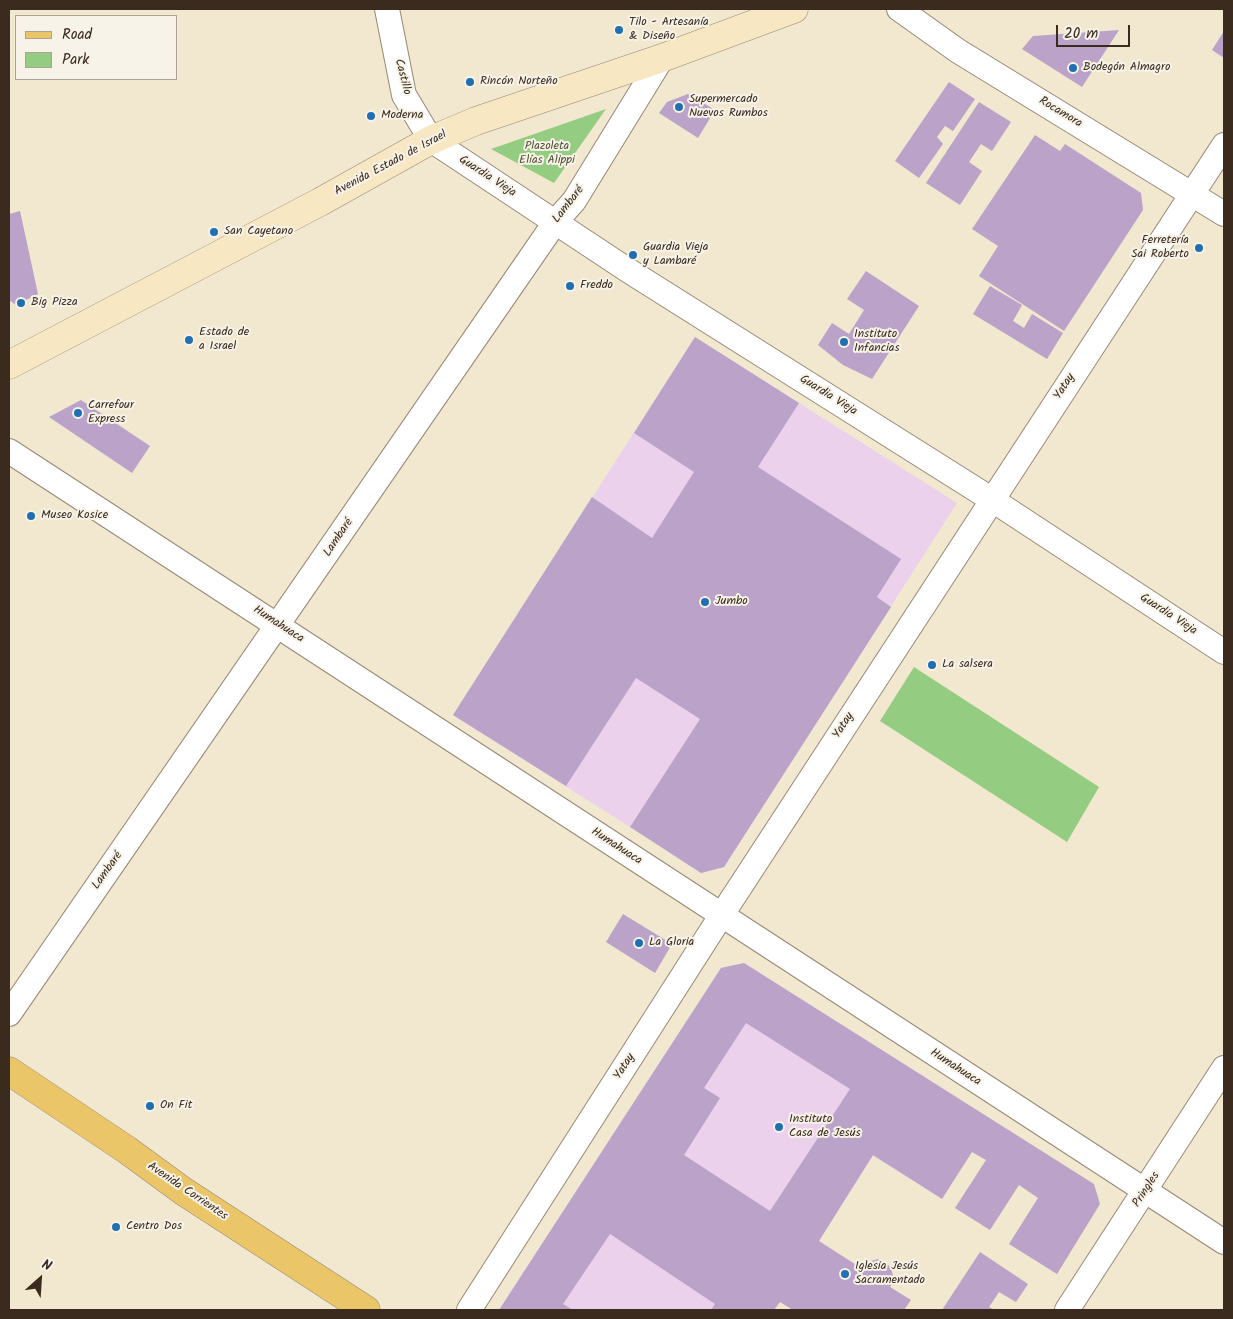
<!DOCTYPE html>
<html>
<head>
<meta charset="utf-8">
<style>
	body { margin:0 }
	#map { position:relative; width:1233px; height:1319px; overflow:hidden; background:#f2e7cf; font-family:Kalam,sans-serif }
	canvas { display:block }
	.frame { position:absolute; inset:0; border:10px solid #3b2a1e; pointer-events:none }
	.legend { position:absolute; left:15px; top:15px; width:162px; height:65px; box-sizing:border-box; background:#f7f3e8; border:1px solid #aca397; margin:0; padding:6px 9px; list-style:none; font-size:15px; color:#3b2a1e }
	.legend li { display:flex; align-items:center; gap:10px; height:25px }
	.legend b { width:25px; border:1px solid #aca397 }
	.north { position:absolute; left:15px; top:1254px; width:50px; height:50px; -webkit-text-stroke:4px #f7f3e8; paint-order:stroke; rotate:26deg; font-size:14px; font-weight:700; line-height:20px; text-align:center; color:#3b2a1e }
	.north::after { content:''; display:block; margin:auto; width:18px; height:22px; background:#3b2a1e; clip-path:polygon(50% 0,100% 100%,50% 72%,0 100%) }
	.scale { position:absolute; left:1056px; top:25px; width:74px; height:22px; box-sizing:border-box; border:2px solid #3b2a1e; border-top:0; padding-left:6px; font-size:15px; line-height:18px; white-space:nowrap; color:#3b2a1e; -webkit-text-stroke:4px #f7f3e8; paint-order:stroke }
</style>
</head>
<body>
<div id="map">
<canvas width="1233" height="1319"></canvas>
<div class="frame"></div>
<ul class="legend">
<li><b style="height:6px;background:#ebc669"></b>Road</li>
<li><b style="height:14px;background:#94cd81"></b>Park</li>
</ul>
<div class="north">N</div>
<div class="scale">20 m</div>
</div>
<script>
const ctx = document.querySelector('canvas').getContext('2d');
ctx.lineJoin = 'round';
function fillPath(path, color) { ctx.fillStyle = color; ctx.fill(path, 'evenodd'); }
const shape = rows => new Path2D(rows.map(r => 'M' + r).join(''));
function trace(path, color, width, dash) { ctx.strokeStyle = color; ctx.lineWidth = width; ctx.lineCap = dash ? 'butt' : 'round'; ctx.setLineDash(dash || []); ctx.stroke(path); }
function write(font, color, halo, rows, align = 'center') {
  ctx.font = font + ' Kalam,sans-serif'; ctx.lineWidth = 4; ctx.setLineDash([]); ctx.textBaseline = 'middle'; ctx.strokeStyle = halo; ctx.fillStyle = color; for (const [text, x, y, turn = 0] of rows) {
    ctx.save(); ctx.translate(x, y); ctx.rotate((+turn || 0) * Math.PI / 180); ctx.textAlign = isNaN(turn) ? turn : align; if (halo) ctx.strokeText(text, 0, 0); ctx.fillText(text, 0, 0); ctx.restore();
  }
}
fillPath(shape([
	[695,337,957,503,724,867,701,873,667,851,700,719,630,827,453,715],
	[744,963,958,1098,907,1177,873,1156,774,1310,499,1310,721,968]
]), '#ebd1eb');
fillPath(shape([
	[606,109,554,183,491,149,566,123],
	[914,667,1099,787,1067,842,880,721]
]), '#94cd81');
fillPath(shape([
	[1119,30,1082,87,1022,49,1033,36],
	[1224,31,1224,58,1212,50],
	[949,82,975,99,953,131,945,126,937,137,943,144,919,178,895,161],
	[688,94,715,110,698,138,659,113,667,102],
	[979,102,1011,122,992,151,981,144,969,162,982,171,960,205,926,183],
	[1035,135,1060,151,1065,144,1141,193,1143,210,1064,331,979,276,998,246,972,229],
	[20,211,38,294,16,305,9,300,9,214],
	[866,271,919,306,872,379,843,365,818,345,832,323,849,334,864,310,847,299],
	[990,286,1022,305,1013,321,1024,328,1032,314,1063,333,1047,359,973,314],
	[695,337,799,403,758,467,901,559,877,597,891,607,724,867,701,873,630,827,700,719,636,678,566,786,453,715,592,497,652,538,694,472,634,433],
	[81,400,150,446,132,473,49,417],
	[623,914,672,944,655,973,606,942],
	[744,963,1094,1184,1100,1204,1057,1274,1009,1244,1038,1198,1019,1185,990,1230,955,1208,986,1160,972,1152,942,1199,873,1155,819,1241,861,1268,865,1263,878,1259,891,1267,894,1281,890,1287,911,1300,904,1310,793,1310,780,1302,774,1310,711,1310,715,1304,610,1234,563,1304,573,1310,499,1310,721,968],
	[746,1023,850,1089,770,1211,684,1155,720,1098,704,1088],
	[980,1252,1028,1284,1016,1302,999,1292,989,1307,995,1310,942,1310]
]), '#baa2c8');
const street = shape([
	[387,9,404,95,431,140,626,269,991,499,1224,652],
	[899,9,958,51,1224,214],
	[9,451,1224,1242],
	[9,1014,556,221,574,201,662,58],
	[469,1310,721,916,1224,145],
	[1067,1310,1224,1068]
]);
const secondary = shape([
	[9,365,320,202,431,140,476,121,662,58,794,9]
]);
const primary = shape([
	[9,1071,127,1150,183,1191,366,1310]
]);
trace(street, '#968876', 26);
trace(secondary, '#968876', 29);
trace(primary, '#968876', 29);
trace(street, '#fff', 24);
trace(secondary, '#f7e8c3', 28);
trace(primary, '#ebc669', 28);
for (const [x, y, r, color] of [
	[619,30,5,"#1f6fb2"],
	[1073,68,5,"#1f6fb2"],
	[470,82,5,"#1f6fb2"],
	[679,107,5,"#1f6fb2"],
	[371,116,5,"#1f6fb2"],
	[214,232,5,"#1f6fb2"],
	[1199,248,5,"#1f6fb2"],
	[633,255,5,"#1f6fb2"],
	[570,286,5,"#1f6fb2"],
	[21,303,5,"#1f6fb2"],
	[189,340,5,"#1f6fb2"],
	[844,342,5,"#1f6fb2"],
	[78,413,5,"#1f6fb2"],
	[31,516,5,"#1f6fb2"],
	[705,602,5,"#1f6fb2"],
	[932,665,5,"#1f6fb2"],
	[639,943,5,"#1f6fb2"],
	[150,1106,5,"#1f6fb2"],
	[779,1127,5,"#1f6fb2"],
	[116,1227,5,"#1f6fb2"],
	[845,1274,5,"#1f6fb2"]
]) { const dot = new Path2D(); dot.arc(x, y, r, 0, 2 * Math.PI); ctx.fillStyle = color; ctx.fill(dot); trace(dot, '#f7f3e8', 2); }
write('12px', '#3b2a1e', '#f7f3e8', [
	["Tilo - Artesanía",629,23],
	["& Diseño",629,37],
	["Bodegón Almagro",1083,68],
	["Rincón Norteño",480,82],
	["Supermercado",689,100],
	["Nuevos Rumbos",689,114],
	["Moderna",381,116],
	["San Cayetano",224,232],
	["Ferretería",1189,241,"right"],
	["Sai Roberto",1189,255,"right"],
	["Guardia Vieja",643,248],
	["y Lambaré",643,262],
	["Freddo",580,286],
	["Big Pizza",31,303],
	["Estado de",199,333],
	["a Israel",199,347],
	["Instituto",854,335],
	["Infancias",854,349],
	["Carrefour",88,406],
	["Express",88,420],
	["Museo Kosice",41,516],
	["Jumbo",715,602],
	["La salsera",942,665],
	["La Gloria",649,943],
	["On Fit",160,1106],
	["Instituto",789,1120],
	["Casa de Jesús",789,1134],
	["Centro Dos",126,1227],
	["Iglesia Jesús",855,1267],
	["Sacramentado",855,1281]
], 'left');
write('12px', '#3b2a1e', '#f7f3e8', [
	["Castillo",402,77,76],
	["Rocamora",1060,113,31],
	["Avenida Estado de Israel",391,164,-28],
	["Guardia Vieja",487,177,33],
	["Lambaré",569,205,-52],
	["Yatay",1065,387,-57],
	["Guardia Vieja",828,396,32],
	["Lambaré",339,538,-56],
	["Guardia Vieja",1168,615,33],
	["Humahuaca",278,625,33],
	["Yatay",844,726,-57],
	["Humahuaca",616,847,33],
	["Lambaré",108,871,-55],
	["Yatay",625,1067,-57],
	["Humahuaca",955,1068,33],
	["Pringles",1147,1190,-57],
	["Avenida Corrientes",187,1192,34]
]);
write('12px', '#515337', '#f7f3e8', [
	["Plazoleta",547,147],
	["Elías Alippi",547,161]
]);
</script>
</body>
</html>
